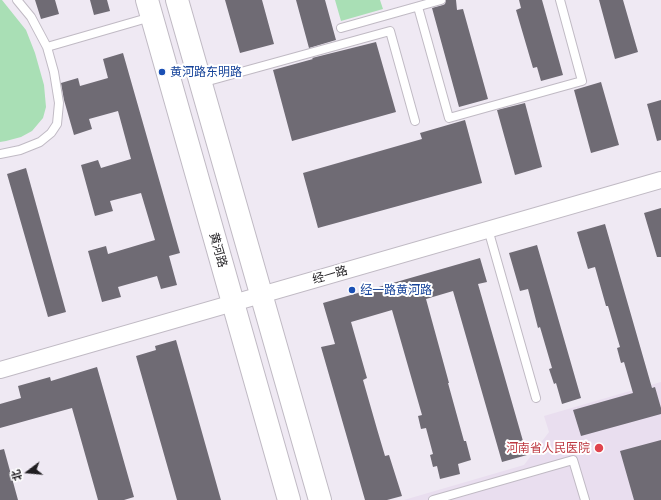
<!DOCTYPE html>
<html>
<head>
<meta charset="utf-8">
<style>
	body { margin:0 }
	#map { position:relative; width:661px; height:500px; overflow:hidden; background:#efe9f3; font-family:"Playfair Display","Noto Sans SC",serif }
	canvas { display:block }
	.north { position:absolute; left:8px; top:452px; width:40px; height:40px; -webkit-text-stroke:3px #fff; paint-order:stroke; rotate:254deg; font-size:11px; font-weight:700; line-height:16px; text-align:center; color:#201e21 }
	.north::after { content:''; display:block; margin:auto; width:14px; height:18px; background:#201e21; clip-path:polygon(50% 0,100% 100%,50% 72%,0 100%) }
</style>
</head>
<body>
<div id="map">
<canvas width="661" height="500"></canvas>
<div class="north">北</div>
</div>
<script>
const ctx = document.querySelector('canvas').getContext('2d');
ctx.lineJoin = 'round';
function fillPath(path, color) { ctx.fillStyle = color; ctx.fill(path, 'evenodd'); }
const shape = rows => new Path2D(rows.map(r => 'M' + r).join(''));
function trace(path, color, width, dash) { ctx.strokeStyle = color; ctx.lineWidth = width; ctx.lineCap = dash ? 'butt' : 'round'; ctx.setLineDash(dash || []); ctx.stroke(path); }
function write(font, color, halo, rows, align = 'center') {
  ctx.font = font + ' "Playfair Display","Noto Sans SC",serif'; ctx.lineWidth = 4; ctx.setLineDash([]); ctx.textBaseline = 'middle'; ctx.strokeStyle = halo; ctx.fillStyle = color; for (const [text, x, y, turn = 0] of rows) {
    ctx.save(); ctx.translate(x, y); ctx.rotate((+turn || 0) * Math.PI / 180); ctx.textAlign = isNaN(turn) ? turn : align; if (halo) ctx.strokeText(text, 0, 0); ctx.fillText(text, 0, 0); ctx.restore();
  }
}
fillPath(shape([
	[661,382,661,500,404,500,524,465,549,432,544,416]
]), '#e9deef');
fillPath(shape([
	[0,0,2,0,26,30,35,53,44,85,46,107,43,118,32,131,21,137,6,141,0,142],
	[335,0,380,0,383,9,341,21]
]), '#a9dfb5');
fillPath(shape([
	[35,0,55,0,59,14,41,19],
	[90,0,107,0,110,11,94,15],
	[225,0,262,0,274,44,240,53],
	[296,0,325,0,336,40,309,48],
	[446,0,456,0,457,10,463,9,488,99,459,107,432,8,443,5,445,4],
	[519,0,542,0,563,75,541,81,537,67,533,68,516,10,521,8],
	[599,0,623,0,638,52,615,59],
	[376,42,396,112,292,141,273,70,313,59,312,58],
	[123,53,180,253,169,256,177,285,161,289,157,276,118,287,121,297,102,302,88,251,106,246,108,254,155,240,141,193,110,201,113,211,95,216,81,165,98,160,101,168,131,159,118,111,89,119,92,129,74,135,64,100,61,83,78,78,80,86,108,78,103,59],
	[601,82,619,145,591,153,574,90],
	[661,100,661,140,657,141,647,104],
	[525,103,542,167,515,175,497,110],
	[465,120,482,183,318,228,303,173,422,139,420,133],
	[26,168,66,312,48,317,7,174],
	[661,208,661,257,657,257,644,213],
	[605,224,652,388,655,387,661,408,661,414,581,436,573,410,633,393,624,362,621,363,617,348,620,347,608,306,606,306,595,267,588,269,577,232],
	[537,245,581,398,562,404,556,383,554,384,549,369,552,368,540,327,538,328,528,289,520,291,509,253],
	[480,258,487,282,478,284,527,455,502,462,453,291,426,299,449,383,448,383,464,441,466,441,471,460,458,464,460,474,440,479,437,466,433,467,430,455,433,454,426,428,421,429,418,416,422,415,392,310,351,322,367,378,363,380,377,429,385,456,389,455,402,496,387,500,365,500,321,347,335,344,323,303],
	[176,340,221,500,177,500,136,356,156,350,155,346],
	[97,367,134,497,124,500,98,500,72,408,0,428,0,404,21,398,18,386,50,377,51,381],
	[661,440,661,500,634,500,620,451],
	[4,449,18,500,0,500,0,450]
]), '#6f6b74');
const service = shape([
	[418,7,449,118,582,81,560,0],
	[341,28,441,0],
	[47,47,151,17],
	[201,83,390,31,415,121],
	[0,154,20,150,40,142,51,133,57,124,59,103,54,72,47,47,31,17,17,0],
	[488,229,536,398],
	[433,500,573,460,585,500]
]);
const minor = shape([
	[0,370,661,180]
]);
const secondary = shape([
	[147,0,289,500],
	[177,0,320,500]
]);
trace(service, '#c0bac4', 10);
trace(minor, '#c0bac4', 18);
trace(secondary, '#c0bac4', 24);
trace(service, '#fff', 8);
trace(minor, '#fff', 16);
trace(secondary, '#fff', 22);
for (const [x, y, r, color] of [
	[162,72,4,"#1a4fb4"],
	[352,290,4,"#1a4fb4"],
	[599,448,5,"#e0444e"]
]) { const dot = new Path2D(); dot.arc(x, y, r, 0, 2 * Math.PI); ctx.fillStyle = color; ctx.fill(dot); trace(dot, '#fff', 1.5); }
write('12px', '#164399', '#fff', [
	["黄河路东明路",170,72],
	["经一路黄河路",360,290]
], 'left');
write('12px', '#201e21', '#fff', [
	["黄河路",218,250,74],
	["经一路",330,275,-16]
]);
write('12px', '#be3a42', '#fff', [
	["河南省人民医院",590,448]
], 'right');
</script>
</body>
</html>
